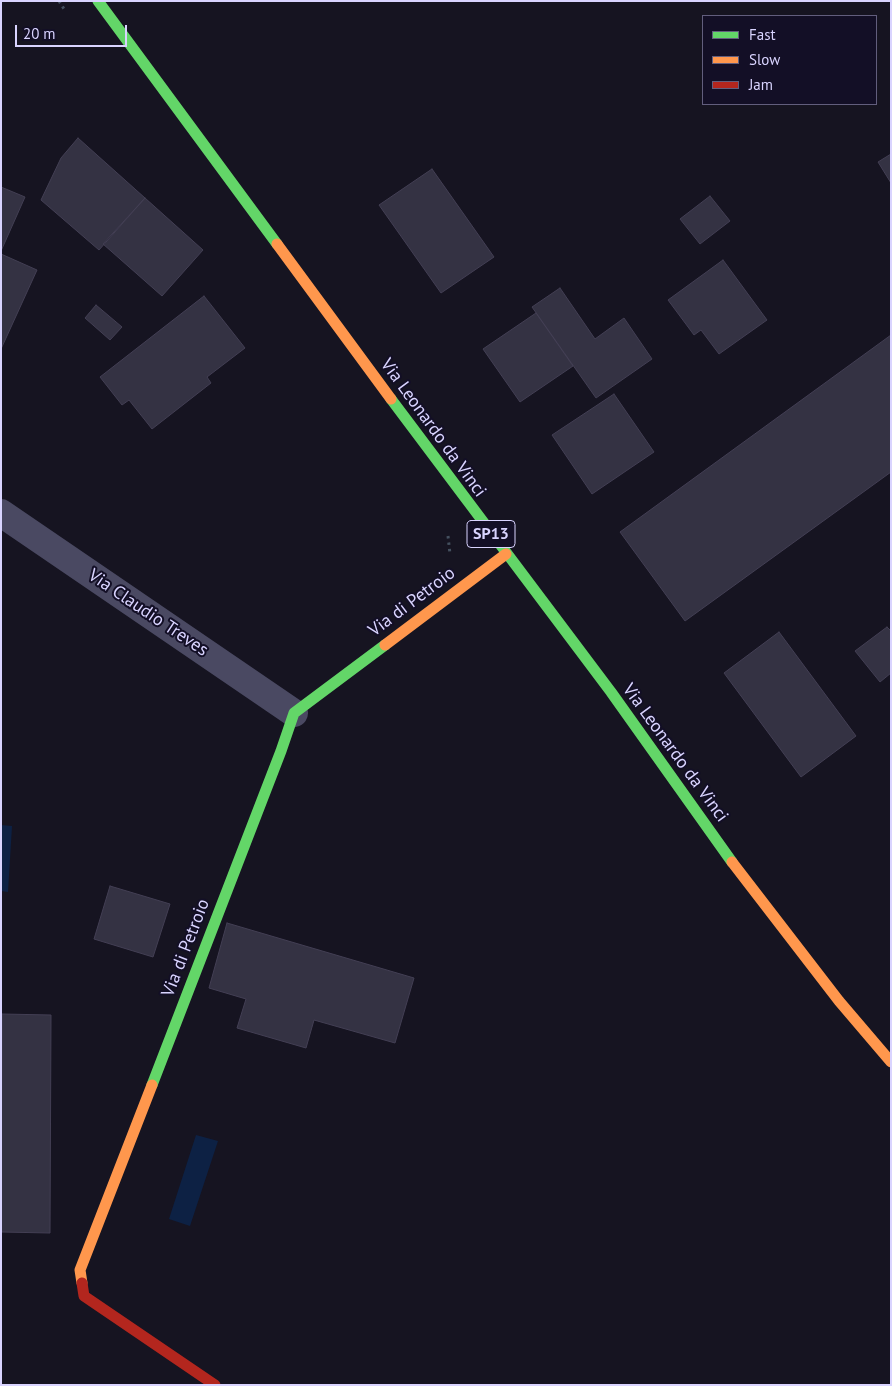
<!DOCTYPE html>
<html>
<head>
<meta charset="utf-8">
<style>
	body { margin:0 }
	#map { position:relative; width:892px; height:1386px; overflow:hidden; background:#161421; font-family:"PT Sans",sans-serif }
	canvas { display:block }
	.frame { position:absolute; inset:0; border:2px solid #d9d4ff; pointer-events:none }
	.legend { position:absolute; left:702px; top:15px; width:175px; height:90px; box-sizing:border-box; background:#130f26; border:1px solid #625e7d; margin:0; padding:6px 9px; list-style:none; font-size:15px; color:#d9d4ff }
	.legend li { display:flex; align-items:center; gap:10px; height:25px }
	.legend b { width:25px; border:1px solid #625e7d }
	.scale { position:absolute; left:15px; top:25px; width:112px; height:22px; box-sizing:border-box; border:2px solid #d9d4ff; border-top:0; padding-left:6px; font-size:15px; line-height:18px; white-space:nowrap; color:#d9d4ff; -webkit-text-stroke:4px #130f26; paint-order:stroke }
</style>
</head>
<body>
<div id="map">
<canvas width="892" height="1386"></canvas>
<div class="frame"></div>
<ul class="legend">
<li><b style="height:6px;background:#63d668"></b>Fast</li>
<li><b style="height:6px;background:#ff974d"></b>Slow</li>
<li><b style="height:6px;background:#b3261e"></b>Jam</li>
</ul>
<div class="scale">20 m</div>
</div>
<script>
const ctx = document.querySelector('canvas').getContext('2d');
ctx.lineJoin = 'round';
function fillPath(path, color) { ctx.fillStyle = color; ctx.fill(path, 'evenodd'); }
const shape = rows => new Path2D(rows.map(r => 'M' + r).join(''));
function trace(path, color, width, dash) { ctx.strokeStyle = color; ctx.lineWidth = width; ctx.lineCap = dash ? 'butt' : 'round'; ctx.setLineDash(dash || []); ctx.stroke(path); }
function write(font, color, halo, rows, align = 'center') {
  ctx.font = font + ' "PT Sans",sans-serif'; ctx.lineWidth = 4; ctx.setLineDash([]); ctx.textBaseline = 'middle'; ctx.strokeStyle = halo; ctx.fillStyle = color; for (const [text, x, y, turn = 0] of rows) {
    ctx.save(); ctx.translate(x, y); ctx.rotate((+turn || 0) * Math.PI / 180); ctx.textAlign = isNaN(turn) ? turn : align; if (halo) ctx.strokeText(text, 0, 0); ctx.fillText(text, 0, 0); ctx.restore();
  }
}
fillPath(shape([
	[1,825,12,826,8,892,1,891],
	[196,1135,218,1141,190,1226,169,1219]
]), '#0d2144');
const building = shape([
	[78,138,145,198,99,250,41,200,61,158,78,138],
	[891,154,891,183,878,162,891,154],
	[432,169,494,257,441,293,379,205,432,169],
	[1,187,25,197,1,251,1,187],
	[710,196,730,221,700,244,680,219,710,196],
	[145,198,203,250,162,296,103,244,145,198],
	[1,254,37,270,1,349,1,254],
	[723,260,767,320,719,354,701,330,694,335,668,300,723,260],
	[560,288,595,339,624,318,652,359,596,398,532,307,560,288],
	[204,296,245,348,207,377,211,383,152,429,129,400,122,405,100,377,204,296],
	[96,305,122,327,110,340,85,318,96,305],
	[536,313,573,366,520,402,483,349,536,313],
	[891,335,891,472,685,621,620,532,891,335],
	[614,394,654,452,592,494,552,435,614,394],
	[887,627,891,631,891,673,880,682,855,651,887,627],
	[779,632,856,736,801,777,724,673,779,632],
	[110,886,170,904,153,957,94,939,110,886],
	[227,923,414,978,395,1043,314,1020,306,1048,237,1028,246,999,209,988,227,923],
	[2,1014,51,1015,50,1233,1,1232,2,1014]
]);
fillPath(building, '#343243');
trace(building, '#433f54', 1);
trace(shape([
	[59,1,64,9],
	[448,536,450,554]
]), '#44505f', 3, [2.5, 4]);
trace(shape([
	[1,513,294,713]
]), '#4a4962', 28);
trace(shape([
	[98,1,277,244],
	[391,399,611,692,732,862],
	[152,1085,281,751,294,713,385,645]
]), '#63d668', 11);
trace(shape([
	[277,244,391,399],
	[385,645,506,554],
	[732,862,839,1001,891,1062],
	[82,1283,80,1270,152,1085]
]), '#ff974d', 11);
trace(shape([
	[82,1283,84,1296,215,1385]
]), '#b3261e', 11);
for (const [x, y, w] of [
	[491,534,48]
]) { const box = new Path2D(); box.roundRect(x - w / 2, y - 13.5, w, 27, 4); ctx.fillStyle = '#130f26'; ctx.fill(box); trace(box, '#d9d4ff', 1); }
write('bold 16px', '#d9d4ff', null, [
	["SP13",491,534]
]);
write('18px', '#d9d4ff', '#130f26', [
	["Via Leonardo da Vinci",433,428,54],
	["Via di Petroio",412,602,-37],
	["Via Claudio Treves",148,613,34],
	["Via Leonardo da Vinci",675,753,54],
	["Via di Petroio",186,948,-69]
]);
</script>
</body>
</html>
